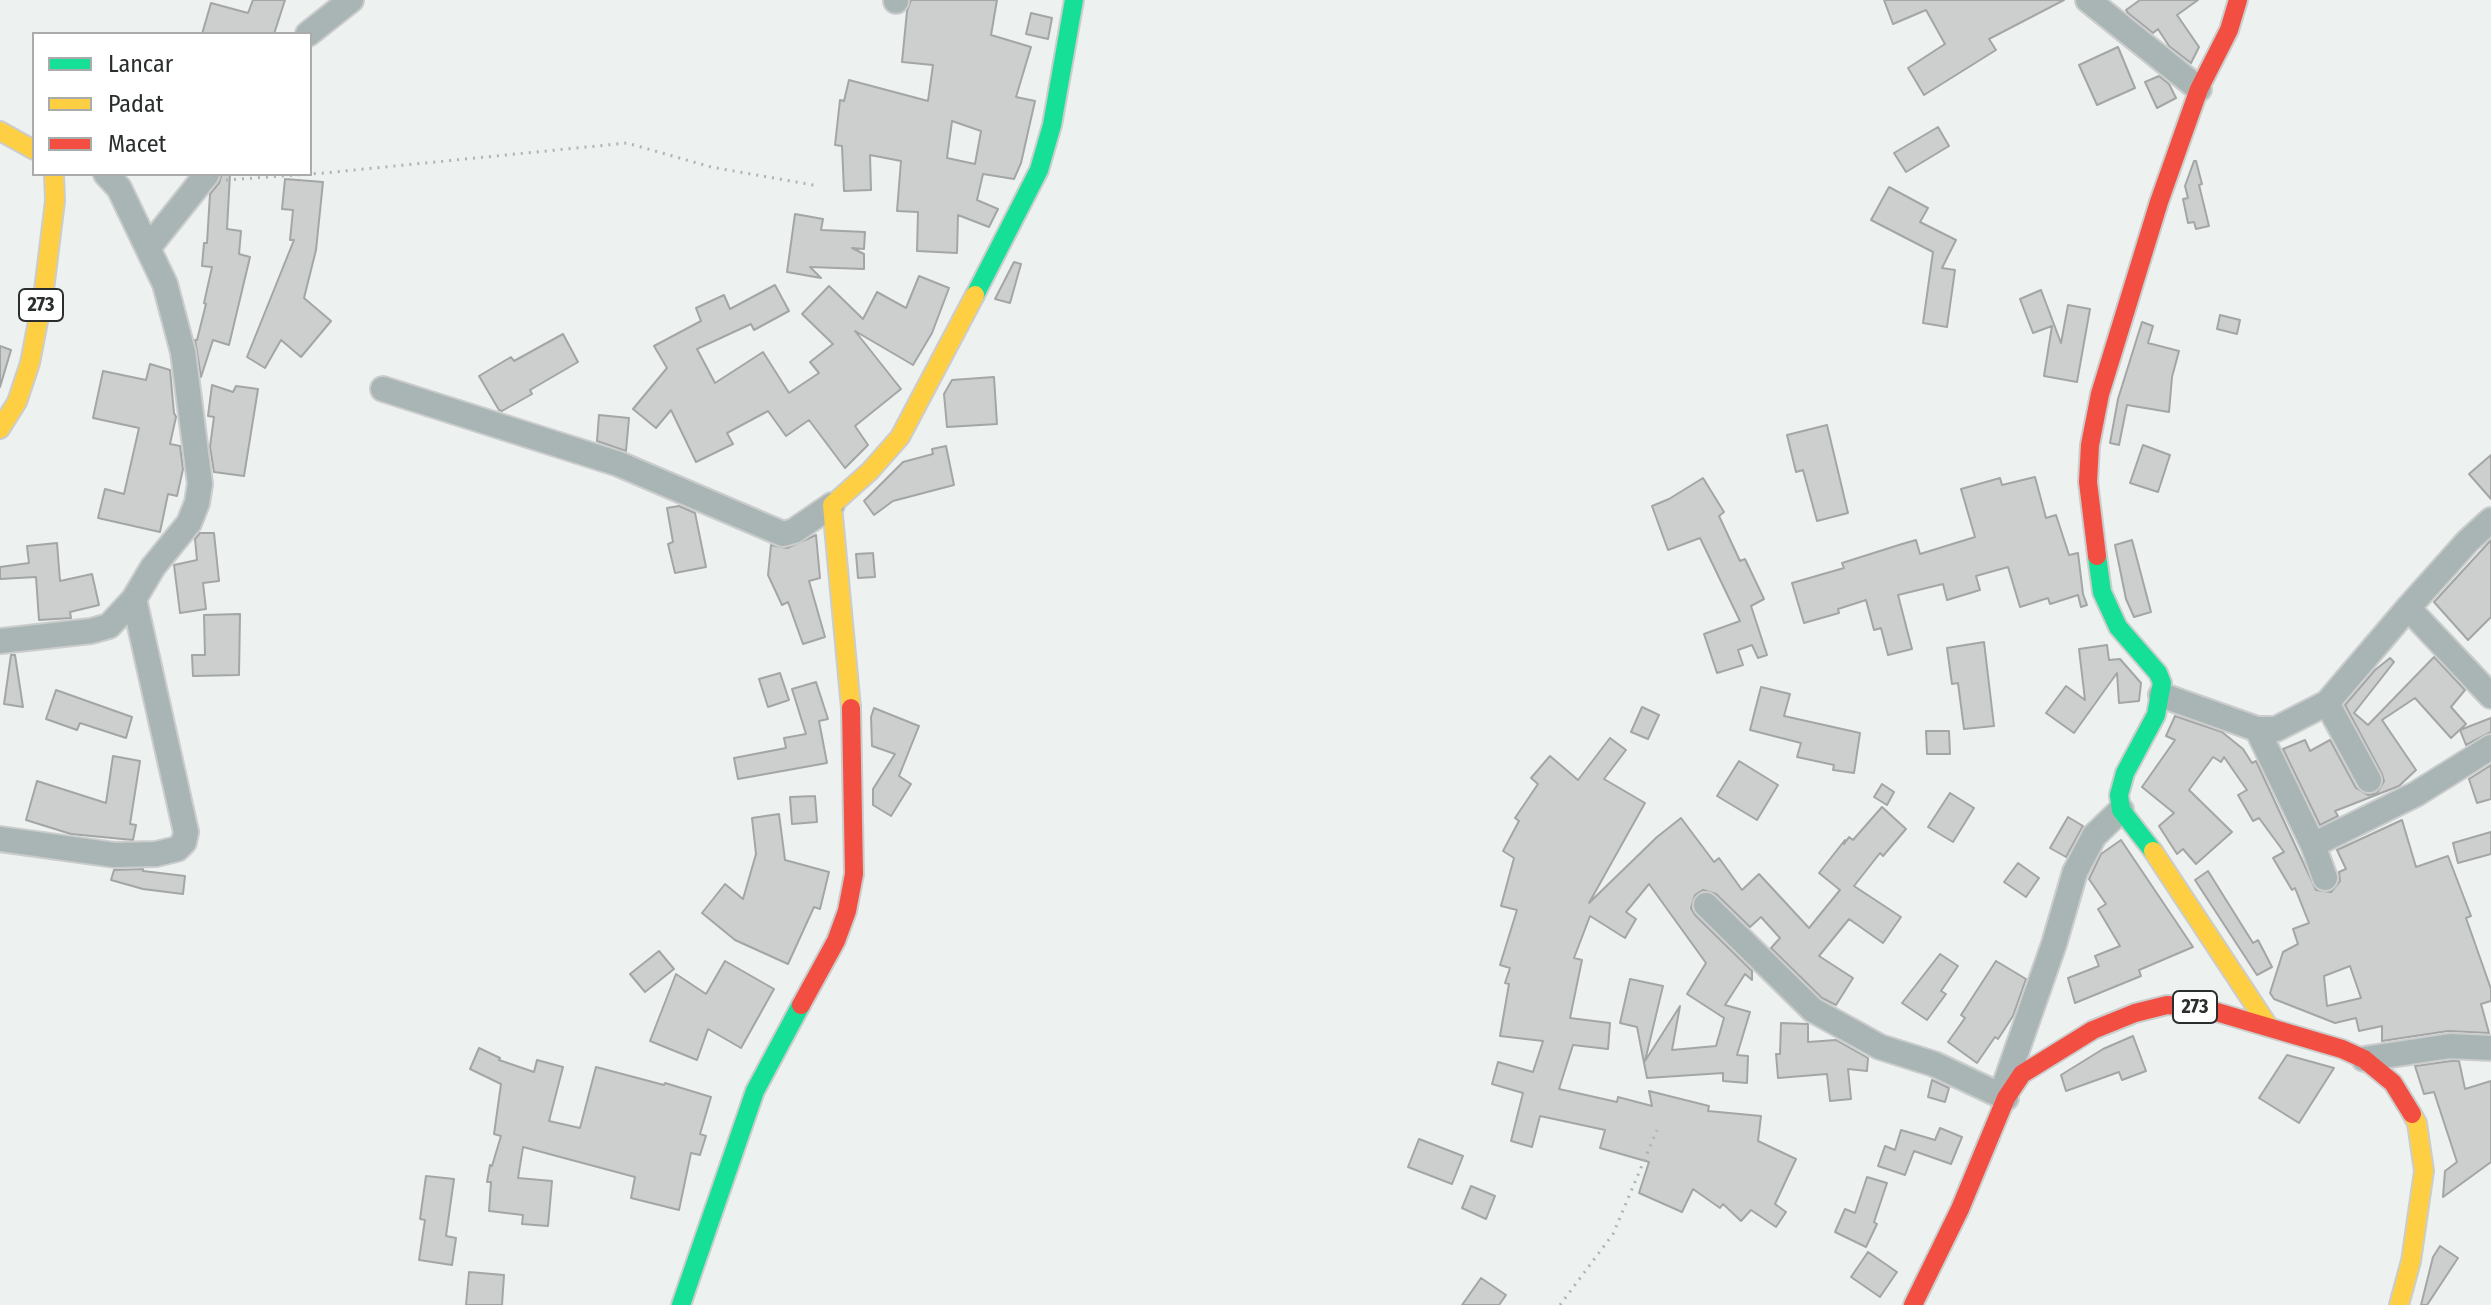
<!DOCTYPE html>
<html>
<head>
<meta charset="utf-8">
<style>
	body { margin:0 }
	#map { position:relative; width:2491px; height:1305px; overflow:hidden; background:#edf1f0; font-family:"Fira Sans Condensed",sans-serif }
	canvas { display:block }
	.legend { position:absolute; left:32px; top:32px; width:280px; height:144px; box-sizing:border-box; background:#fff; border:2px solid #aaabab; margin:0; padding:10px 14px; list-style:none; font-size:24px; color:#2b2e2e }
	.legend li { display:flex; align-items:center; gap:16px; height:40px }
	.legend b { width:40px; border:2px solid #aaabab }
</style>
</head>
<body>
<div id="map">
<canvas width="2491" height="1305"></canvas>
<ul class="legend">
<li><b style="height:10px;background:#16e098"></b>Lancar</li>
<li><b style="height:10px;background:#ffcf43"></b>Padat</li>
<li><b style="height:10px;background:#f24e42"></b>Macet</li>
</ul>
</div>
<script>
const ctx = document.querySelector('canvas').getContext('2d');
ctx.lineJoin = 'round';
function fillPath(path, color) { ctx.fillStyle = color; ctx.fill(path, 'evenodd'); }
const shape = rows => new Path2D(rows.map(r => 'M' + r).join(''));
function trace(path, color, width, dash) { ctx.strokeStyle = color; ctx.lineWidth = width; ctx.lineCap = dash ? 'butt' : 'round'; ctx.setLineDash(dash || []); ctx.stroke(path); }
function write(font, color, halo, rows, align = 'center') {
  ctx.font = font + ' "Fira Sans Condensed",sans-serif'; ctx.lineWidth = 8; ctx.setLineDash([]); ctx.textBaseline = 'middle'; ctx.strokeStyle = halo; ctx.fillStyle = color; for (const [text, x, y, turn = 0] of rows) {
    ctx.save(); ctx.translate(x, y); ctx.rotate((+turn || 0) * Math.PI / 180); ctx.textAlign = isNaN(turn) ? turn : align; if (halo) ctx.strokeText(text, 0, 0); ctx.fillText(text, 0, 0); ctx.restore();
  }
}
const building = shape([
	[253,0,285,0,274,34,202,34,211,3,248,13,253,0],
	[911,0,997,0,991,35,1031,47,1016,97,1035,101,1021,163,1014,179,983,174,977,200,998,209,989,227,958,215,957,253,917,251,918,212,897,211,901,161,870,155,871,190,844,191,842,146,835,145,840,100,844,101,849,80,928,101,933,65,902,62,907,11,911,0],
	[952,121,981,131,975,164,947,158,952,121],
	[1884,0,2064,0,1989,39,1996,50,1924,95,1908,68,1945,44,1926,10,1893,24,1884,0],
	[2140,0,2198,0,2177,15,2199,47,2191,63,2169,46,2158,29,2153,33,2128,13,2126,10,2140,0],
	[1031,13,1052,18,1048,39,1026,34,1031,13],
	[2118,47,2135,88,2097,105,2079,65,2118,47],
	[2159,76,2169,84,2176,98,2157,108,2145,82,2159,76],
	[1938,127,1949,146,1906,172,1894,153,1938,127],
	[2194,161,2196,161,2202,184,2199,185,2209,226,2196,229,2194,222,2188,223,2183,199,2188,198,2185,186,2194,161],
	[222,174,230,174,227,229,241,231,239,254,250,257,229,345,213,340,201,377,195,340,197,340,206,304,204,303,212,267,202,266,204,243,207,243,210,194,219,183,222,174],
	[285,179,323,182,316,250,304,298,331,321,301,357,281,340,265,368,247,357,294,240,290,240,293,210,282,209,285,179],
	[1889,187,1928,208,1920,222,1956,240,1942,268,1955,270,1947,327,1923,323,1933,252,1871,220,1889,187],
	[795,214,823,219,821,230,865,232,864,249,852,248,864,254,864,269,810,267,821,278,787,272,795,214],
	[1014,262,1021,264,1010,303,995,299,1014,262],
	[919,276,949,288,932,333,913,365,855,331,901,389,855,426,868,445,845,468,809,420,786,436,768,411,727,433,733,444,696,462,671,410,656,428,633,409,667,368,654,346,701,321,696,308,724,295,730,309,775,285,789,311,754,330,751,324,697,349,715,383,763,352,789,393,819,373,810,362,833,344,802,314,829,286,863,319,877,292,906,308,919,276],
	[2041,290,2061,343,2068,305,2090,309,2077,382,2044,376,2052,326,2033,333,2020,299,2041,290],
	[2220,315,2240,320,2237,334,2217,329,2220,315],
	[2142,322,2153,326,2148,343,2179,351,2172,377,2169,412,2127,405,2119,445,2110,443,2118,399,2142,322],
	[563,334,578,362,530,390,532,394,502,411,499,410,479,376,511,357,514,361,563,334],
	[0,346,11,350,0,387,0,346],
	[150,364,170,370,174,413,176,417,170,444,180,446,183,469,177,496,168,494,160,532,98,518,105,489,124,494,139,428,93,418,103,371,146,380,150,364],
	[994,377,997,424,947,427,944,394,952,380,994,377],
	[212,385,233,392,236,386,258,389,244,476,214,472,210,447,214,417,208,416,212,385],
	[599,415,629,418,626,451,597,441,599,415],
	[1827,425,1848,513,1817,521,1803,470,1796,472,1787,435,1827,425],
	[2143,445,2170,455,2158,492,2130,483,2143,445],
	[946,446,954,485,893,501,874,515,864,501,903,462,933,454,932,449,946,446],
	[2491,455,2491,499,2469,474,2491,455],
	[2035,477,2046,518,2056,515,2069,555,2078,553,2083,594,2087,605,2081,607,2078,595,2050,604,2048,598,2020,607,2008,567,1976,576,1980,590,1947,600,1943,584,1898,595,1912,649,1888,655,1881,628,1874,630,1866,600,1838,609,1839,613,1804,623,1792,583,1844,568,1842,563,1902,544,1916,540,1920,554,1975,537,1961,489,2000,478,2002,485,2035,477],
	[1703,478,1724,512,1719,516,1740,561,1745,559,1764,599,1751,606,1767,655,1758,658,1752,645,1738,650,1743,665,1717,673,1704,634,1740,621,1700,538,1668,550,1652,506,1669,499,1703,478],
	[679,506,695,513,706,567,675,573,668,544,673,542,667,508,679,506],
	[200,533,214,533,219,581,203,583,206,609,180,613,174,565,197,560,195,539,200,533],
	[816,535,820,578,809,581,825,637,803,644,788,602,782,605,768,575,771,545,787,548,816,535],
	[2132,540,2151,612,2134,617,2126,599,2115,545,2132,540],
	[2491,540,2491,617,2468,640,2434,602,2491,540],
	[57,543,60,581,92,574,99,605,70,612,71,618,39,620,36,577,0,579,0,567,29,563,27,546,57,543],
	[873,553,875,577,858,578,856,554,873,553],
	[240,614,239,675,193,676,192,655,205,655,204,615,240,614],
	[1984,642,1994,726,1964,729,1958,683,1952,684,1947,648,1984,642],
	[2107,645,2109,660,2120,659,2141,683,2139,701,2119,703,2117,673,2074,733,2046,713,2066,686,2085,700,2079,649,2107,645],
	[11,655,15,655,23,707,4,704,11,655],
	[2434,657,2465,690,2451,707,2466,724,2451,738,2415,698,2382,720,2416,770,2399,786,2335,811,2338,816,2320,825,2283,749,2305,740,2310,751,2330,740,2356,788,2368,795,2377,793,2384,781,2382,774,2345,705,2375,670,2390,658,2394,662,2354,713,2368,725,2434,657],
	[780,673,789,700,768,707,759,679,780,673],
	[816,682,828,719,819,721,827,763,738,779,734,758,786,748,784,738,806,734,792,689,816,682],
	[1761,687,1790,694,1784,716,1860,733,1854,773,1833,770,1834,765,1797,757,1801,743,1750,730,1761,687],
	[56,690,132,717,126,738,80,723,77,730,46,719,56,690],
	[1642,707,1659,715,1648,739,1631,732,1642,707],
	[874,708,919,726,899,776,911,784,891,816,873,805,873,789,895,754,872,746,871,717,874,708],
	[2175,716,2222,732,2243,749,2252,763,2256,761,2316,890,2331,892,2340,881,2339,872,2346,869,2337,850,2402,820,2416,867,2448,856,2471,916,2466,918,2491,989,2491,1001,2481,1004,2489,1033,2448,1031,2382,1041,2382,1026,2359,1031,2356,1018,2335,1023,2274,999,2270,993,2283,952,2298,944,2293,929,2309,923,2295,888,2292,890,2273,858,2284,852,2259,818,2253,821,2238,795,2247,790,2224,757,2221,762,2213,757,2189,790,2232,832,2196,864,2183,849,2177,854,2159,826,2174,813,2142,787,2175,740,2166,736,2175,716],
	[2350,966,2361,998,2327,1006,2324,976,2350,966],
	[2491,718,2491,732,2466,745,2460,730,2491,718],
	[1926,731,1949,731,1950,754,1927,754,1926,731],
	[1610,738,1626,750,1604,779,1645,803,1589,903,1657,837,1681,818,1714,862,1719,858,1742,890,1759,874,1809,928,1840,890,1819,873,1845,840,1844,844,1849,837,1853,840,1882,807,1906,829,1883,856,1880,853,1854,886,1901,917,1883,943,1849,919,1819,956,1853,978,1836,1005,1822,998,1771,948,1780,938,1761,917,1750,927,1716,894,1703,890,1695,895,1691,908,1695,915,1752,971,1752,980,1745,974,1725,1005,1750,1012,1737,1055,1748,1056,1747,1083,1723,1081,1723,1073,1647,1078,1637,1027,1620,1023,1630,979,1663,986,1645,1061,1680,1006,1672,1050,1716,1046,1724,1018,1687,994,1706,963,1649,884,1626,912,1636,919,1625,938,1590,916,1574,958,1582,960,1570,1018,1610,1023,1608,1049,1573,1045,1559,1089,1617,1102,1618,1097,1652,1106,1649,1091,1709,1106,1708,1111,1761,1116,1758,1141,1796,1159,1775,1204,1786,1212,1776,1227,1751,1210,1741,1221,1723,1204,1720,1208,1693,1189,1682,1212,1639,1193,1649,1162,1600,1148,1605,1130,1540,1116,1532,1147,1511,1141,1523,1093,1492,1084,1498,1062,1533,1072,1543,1041,1500,1036,1509,984,1505,983,1510,968,1500,965,1517,910,1501,906,1514,858,1503,851,1519,821,1515,818,1538,784,1531,778,1550,756,1578,780,1610,738],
	[113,756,140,761,130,824,136,825,133,840,71,834,26,820,37,781,106,803,113,756],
	[1739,761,1778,785,1757,820,1717,796,1739,761],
	[2491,765,2491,799,2477,803,2469,779,2491,765],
	[1882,784,1894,792,1887,805,1874,797,1882,784],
	[1950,793,1974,808,1953,842,1928,827,1950,793],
	[815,796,817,822,792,824,790,797,815,796],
	[779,814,785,860,829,872,820,909,814,907,788,964,735,940,702,913,725,884,743,899,756,854,752,818,779,814],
	[2068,817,2083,826,2066,857,2050,848,2068,817],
	[2491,832,2491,854,2458,863,2453,843,2491,832],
	[2121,840,2193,947,2139,970,2141,976,2075,1003,2068,978,2099,966,2095,956,2120,946,2098,909,2106,904,2089,879,2101,854,2121,840],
	[2018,863,2039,878,2026,897,2004,882,2018,863],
	[143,869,143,871,185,876,183,894,143,889,111,880,114,870,143,869],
	[2208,871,2253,943,2258,940,2272,967,2257,975,2195,880,2208,871],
	[659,951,674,969,645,992,630,974,659,951],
	[1940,954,1958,966,1941,991,1946,994,1927,1020,1902,1003,1940,954],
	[725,961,774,989,741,1048,708,1029,697,1060,650,1041,676,974,706,994,725,961],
	[1996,961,2026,979,2013,1016,1998,1039,1995,1037,1977,1063,1948,1042,1965,1018,1961,1015,1996,961],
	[1781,1023,1808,1024,1808,1042,1836,1040,1868,1058,1867,1071,1848,1069,1851,1099,1830,1101,1827,1074,1778,1078,1776,1054,1780,1054,1781,1023],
	[2133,1036,2146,1071,2122,1080,2119,1072,2066,1091,2061,1075,2103,1049,2133,1036],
	[479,1048,500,1058,499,1060,534,1072,537,1060,563,1067,549,1121,580,1128,596,1067,664,1085,665,1083,711,1097,700,1134,706,1136,700,1155,691,1153,679,1210,631,1198,635,1177,523,1147,518,1178,552,1181,548,1226,522,1224,523,1215,489,1211,491,1182,487,1182,490,1165,492,1166,501,1136,494,1134,501,1084,470,1069,479,1048],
	[2287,1055,2334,1068,2299,1123,2259,1098,2287,1055],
	[2451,1061,2459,1061,2465,1089,2491,1081,2491,1162,2443,1197,2445,1171,2457,1162,2434,1092,2424,1094,2415,1066,2451,1061],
	[1932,1080,1949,1088,1945,1102,1928,1097,1932,1080],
	[1940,1128,1962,1137,1951,1164,1914,1151,1905,1175,1878,1166,1885,1146,1895,1150,1901,1130,1935,1140,1940,1128],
	[1419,1139,1463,1156,1452,1184,1408,1167,1419,1139],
	[426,1176,454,1179,446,1236,456,1238,452,1265,419,1260,425,1220,420,1219,426,1176],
	[1867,1177,1887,1183,1874,1222,1877,1224,1866,1247,1835,1232,1845,1209,1855,1213,1867,1177],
	[1471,1186,1495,1196,1486,1219,1462,1208,1471,1186],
	[2440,1246,2458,1258,2427,1305,2421,1305,2433,1257,2440,1246],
	[1868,1252,1897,1272,1880,1297,1851,1277,1868,1252],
	[469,1272,504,1275,502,1305,466,1305,469,1272],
	[1481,1278,1506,1295,1499,1305,1462,1305,1481,1278]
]);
fillPath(building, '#cdcfce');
trace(building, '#a3a6a5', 2);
const street = shape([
	[2088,0,2199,89],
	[896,1,896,0],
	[308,34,351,0],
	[148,248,207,174],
	[383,389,619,464,783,534,794,531,832,505],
	[2408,608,2491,696],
	[0,641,91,631,109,626,134,599,153,567,189,523,197,503,200,484,183,352,165,284,119,188,106,174],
	[2161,695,2257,729,2276,729,2327,703,2408,608,2468,541,2491,520],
	[2327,703,2369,780],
	[2257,729,2313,845,2325,878],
	[0,839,115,855,156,854,177,849,184,842,186,832,134,599],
	[2313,845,2416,794,2491,747],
	[1706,905,1813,1010,1880,1047,1934,1064,2006,1098],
	[2364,1059,2450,1046,2491,1048],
	[2004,1087,2054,944,2075,872,2094,836,2121,810]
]);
const fast = shape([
	[975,295,1039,170,1052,125,1074,0],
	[2097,556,2102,592,2118,627,2158,673,2162,683,2156,715,2125,773,2119,795,2121,810,2153,851],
	[681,1305,755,1091,801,1005]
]);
const slow = shape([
	[0,131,34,150],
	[0,429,17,402,30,363,44,290,55,201,54,174],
	[851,708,832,505,870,471,900,437,975,295],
	[2153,851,2269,1027],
	[2399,1305,2411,1261,2424,1171,2417,1123,2412,1114]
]);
const jam = shape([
	[2097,556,2088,482,2090,445,2100,394,2159,202,2199,89,2229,30,2238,0],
	[801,1005,836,941,847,911,854,874,851,708],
	[1913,1305,1960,1209,2006,1098,2022,1074,2093,1030,2135,1013,2167,1005,2203,1008,2342,1049,2364,1059,2393,1083,2412,1114]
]);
trace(street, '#cbcdcd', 28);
trace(fast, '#cbcdcd', 22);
trace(slow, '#cbcdcd', 22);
trace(jam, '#cbcdcd', 22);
trace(shape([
	[226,180,324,173,627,143,711,167,819,186],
	[1560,1305,1613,1234,1657,1130]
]), '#acb5b4', 3, [2, 6]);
trace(street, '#a9b5b4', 24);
trace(fast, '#16e098', 18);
trace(slow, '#ffcf43', 18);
trace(jam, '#f24e42', 18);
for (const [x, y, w] of [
	[41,305,44],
	[2195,1007,44]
]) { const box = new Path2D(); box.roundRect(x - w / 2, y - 16, w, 32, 6); ctx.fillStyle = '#fff'; ctx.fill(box); trace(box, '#2b2e2e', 2); }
write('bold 20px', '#2b2e2e', null, [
	["273",41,305],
	["273",2195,1007]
]);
</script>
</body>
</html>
